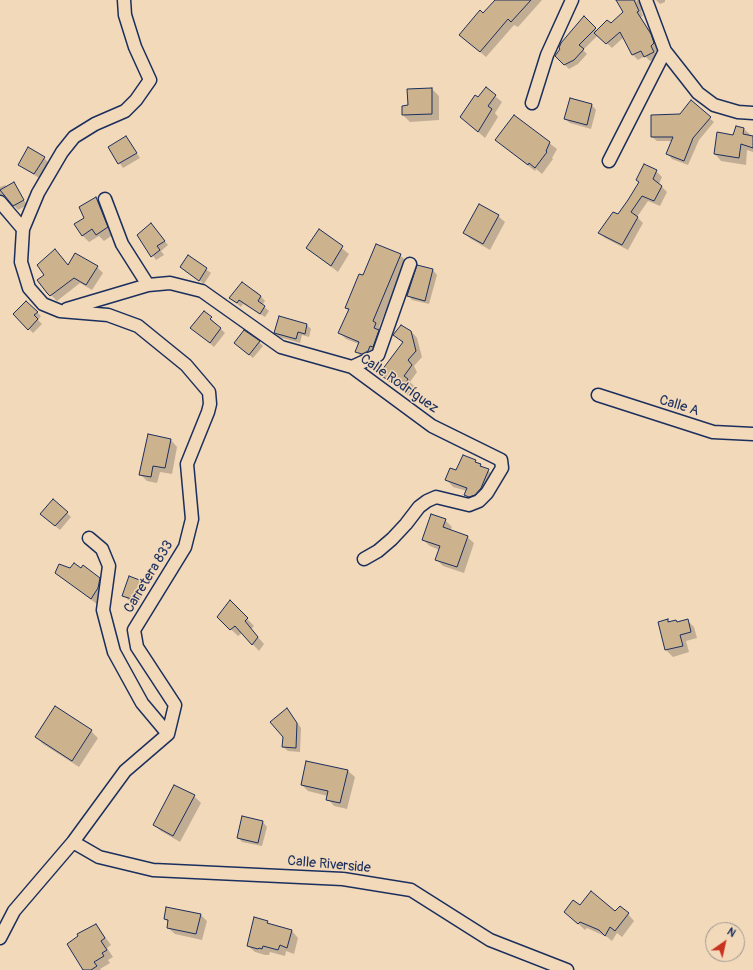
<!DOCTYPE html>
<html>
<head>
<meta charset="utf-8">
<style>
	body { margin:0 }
	#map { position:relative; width:753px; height:970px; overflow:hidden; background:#f2d9ba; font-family:Pangolin,sans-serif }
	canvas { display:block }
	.north { position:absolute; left:705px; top:922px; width:40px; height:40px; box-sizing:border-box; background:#f2d9ba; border:1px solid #9c9595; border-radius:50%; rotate:34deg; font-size:11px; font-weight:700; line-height:16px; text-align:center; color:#1b2f5e }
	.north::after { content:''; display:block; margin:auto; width:14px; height:18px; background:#c8321e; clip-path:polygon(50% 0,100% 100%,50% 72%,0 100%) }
</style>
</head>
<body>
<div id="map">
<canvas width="753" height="970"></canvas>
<div class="north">N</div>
</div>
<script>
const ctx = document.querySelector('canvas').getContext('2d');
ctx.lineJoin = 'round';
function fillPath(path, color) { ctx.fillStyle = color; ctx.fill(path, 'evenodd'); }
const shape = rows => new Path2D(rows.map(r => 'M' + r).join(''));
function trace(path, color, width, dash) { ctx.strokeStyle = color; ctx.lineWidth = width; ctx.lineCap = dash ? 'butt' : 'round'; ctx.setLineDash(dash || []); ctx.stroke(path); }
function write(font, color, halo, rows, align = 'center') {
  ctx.font = font + ' Pangolin,sans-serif'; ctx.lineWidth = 3; ctx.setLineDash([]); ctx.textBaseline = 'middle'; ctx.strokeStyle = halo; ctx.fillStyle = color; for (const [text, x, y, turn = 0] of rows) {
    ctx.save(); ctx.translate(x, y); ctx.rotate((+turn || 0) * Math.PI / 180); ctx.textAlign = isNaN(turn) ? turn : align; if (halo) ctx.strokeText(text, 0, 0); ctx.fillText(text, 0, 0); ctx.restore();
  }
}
fillPath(shape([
	[496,0,542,0,518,27,514,25,486,57,467,41,483,14],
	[617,0,636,0,637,3,637,0,646,0,644,10,641,11,643,16,641,17,655,40,659,49,655,52,658,57,650,61,645,56,638,60,633,55,624,37,612,48,598,35,583,50,587,54,578,64,569,69,556,56,584,17,597,31,611,25,624,12],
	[656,0,665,0,665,2,660,4],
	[432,89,439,96,439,120,410,122,403,115,409,106,408,90],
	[495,96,502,102,495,113,498,117,485,138,468,123,478,98],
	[691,102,714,122,699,140,688,165,672,159,668,154,673,141,657,141,652,137,680,115],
	[592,105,596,110,591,129,570,123,565,119],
	[514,116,557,149,552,158,553,159,542,174,536,169,535,171,496,140],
	[744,129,753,137,753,152,747,150,746,165,721,161,715,154,733,136],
	[126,137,140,158,123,168,109,147],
	[44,158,48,162,39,178,19,165],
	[656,171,662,177,659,184,667,192,660,206,648,201,637,217,643,223,628,250,605,238,599,233,618,215,640,182],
	[14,184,27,205,18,210,10,201,3,199,0,201,0,187,5,185,7,187],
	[96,198,102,205,114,234,104,241,99,236,89,242,82,235,86,218],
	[498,216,505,222,490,250,471,239,464,233],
	[151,224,168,245,161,251,164,255,156,260,139,235],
	[319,230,349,254,338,272,307,248],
	[55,250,69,266,97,267,103,273,92,290,80,283,57,301,51,295],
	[400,255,406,261,379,327,381,330,379,352,362,357,356,351,359,344,346,339,340,333,349,311,346,308,363,276],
	[188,256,211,273,204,284,181,267],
	[418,266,433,270,437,275,429,304,412,300,408,295],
	[242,283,257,292,265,301,262,305,269,311,265,317,243,304,241,307,230,298],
	[26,302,41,316,38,320,42,324,33,333,14,314],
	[204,312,225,333,214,347,192,328],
	[279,317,307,325,311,329,309,337,302,335,300,343,279,337,275,333],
	[411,331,417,338,422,357,414,366,417,372,410,382,414,386,408,395,380,374,403,343,395,335],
	[259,342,263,346,253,358,239,347],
	[171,440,177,447,172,474,160,472,157,483,147,481,140,474],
	[464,456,475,461,495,476,472,502,465,495,467,491,453,487,447,480,457,471],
	[67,513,71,517,60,530,46,518],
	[445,520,452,527,450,531,467,537,474,543,464,573,443,566,436,559,439,550,430,546,423,540],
	[57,573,99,578,106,585,98,605],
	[141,582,145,586,139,603,128,600,124,595],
	[230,601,254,626,251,629,264,644,259,651,242,633,238,636,218,617],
	[667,620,670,623,676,621,678,623,687,620,694,627,697,638,686,641,689,652,673,657,666,650,659,623],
	[291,714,301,728,300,752,288,751,283,747],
	[91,731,98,738,79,767,43,744,36,737],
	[348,771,355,777,347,809,334,806,328,799,328,796,308,791,302,785],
	[194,796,201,803,180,842,161,831,154,825],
	[263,822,267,827,262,846,242,842,238,837],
	[580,906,628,914,634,921,622,937,617,933,612,941,607,937,587,928,585,930,572,918],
	[200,914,207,921,202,940,175,934,168,928,169,923,165,919],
	[267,922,271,925,292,931,298,938,294,954,286,951,285,956,270,952,269,955,265,955,255,952,248,946],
	[96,925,111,945,107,948,113,957,108,960,110,963,100,969,101,970,85,970]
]), '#0003');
const building = shape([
	[495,0,531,0,511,22,508,19,480,52,459,35,480,10,483,13,495,0],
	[616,0,634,0,639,11,637,12,651,34,654,43,651,46,654,52,644,57,641,51,632,55,620,32,606,44,594,33,607,20,611,23,623,12,616,0],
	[584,16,596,28,579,45,584,49,574,60,564,65,555,56,560,49,559,48,561,43,584,16],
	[486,87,496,95,488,106,492,109,478,132,460,117,475,95,478,97,486,87],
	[432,88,432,114,402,115,402,106,408,105,407,89,432,88],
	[570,98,592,104,587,125,564,119,570,98],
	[691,100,711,117,693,138,684,161,666,154,673,137,651,137,651,115,680,114,691,100],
	[514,115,550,142,546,151,547,152,535,168,529,163,528,165,495,140,514,115],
	[736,126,744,128,743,134,753,136,753,148,741,144,739,158,714,154,717,132,733,135,736,126],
	[126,136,137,153,118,164,108,147,126,136],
	[28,147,45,157,34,174,18,165,28,147],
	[644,164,657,170,653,179,662,186,654,201,642,196,631,212,638,217,622,245,598,233,613,212,618,214,628,200,639,182,636,180,644,164],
	[14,182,24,200,13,206,0,190,14,182],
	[96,197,108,227,96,235,92,229,82,236,74,224,84,218,79,207,96,197],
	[479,204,499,215,483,244,463,233,479,204],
	[151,223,165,241,157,246,160,250,151,257,137,235,151,223],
	[319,229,343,246,331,266,306,248,319,229],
	[376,244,401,254,373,321,376,323,374,328,379,330,373,347,370,346,368,351,362,354,355,352,359,342,338,333,349,309,345,308,359,274,363,275,376,244],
	[55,249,68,265,75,253,98,266,86,285,74,278,50,296,47,293,37,280,44,275,37,265,55,249],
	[188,255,207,268,199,281,180,267,188,255],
	[417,265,433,269,425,301,407,296,417,265],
	[242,282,261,296,258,301,265,306,260,314,239,300,237,303,229,298,242,282],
	[26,301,38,312,34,315,38,319,28,330,13,314,26,301],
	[204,311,212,317,210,319,221,328,210,343,190,328,204,311],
	[279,316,307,324,305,334,298,332,296,339,274,333,279,316],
	[401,325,411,331,416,351,408,360,412,365,404,376,408,379,402,390,379,374,403,342,393,335,401,325],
	[244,330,260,341,249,355,234,343,244,330],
	[148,434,171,439,165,468,153,466,151,477,139,475,148,434],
	[463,455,476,460,475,462,481,464,480,466,489,469,481,488,475,495,469,497,464,495,467,488,445,480,450,468,456,470,463,455],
	[53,499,68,512,55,526,40,514,53,499],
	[431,514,446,519,443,527,468,536,457,567,435,560,440,546,422,540,431,514],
	[74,563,81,568,83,565,100,578,98,588,91,599,55,573,59,564,70,568,74,563],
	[129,576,142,581,135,600,122,596,129,576],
	[230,600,248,618,245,621,258,637,252,645,235,626,230,630,217,617,230,600],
	[668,619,668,622,676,620,677,622,688,619,691,632,680,635,683,646,665,650,658,622,668,619],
	[55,706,92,730,72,761,35,737,55,706],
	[287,708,297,723,296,748,282,747,283,737,270,722,287,708],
	[306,761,348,770,340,803,326,800,328,791,301,785,306,761],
	[174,785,195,795,173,836,153,825,174,785],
	[242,816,263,821,258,843,237,838,242,816],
	[591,891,615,911,620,906,629,913,615,931,610,927,605,936,599,930,580,922,578,924,564,912,573,900,580,905,591,891],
	[166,907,201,914,196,934,167,928,168,920,164,919,166,907],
	[254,917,268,921,267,923,292,930,287,948,280,945,278,950,263,946,262,949,259,948,258,949,247,946,254,917],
	[96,924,105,938,101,941,107,950,102,953,104,956,94,962,97,966,91,970,83,970,67,944,78,936,77,934,96,924]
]);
fillPath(building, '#cdb28e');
trace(building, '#1b2f5e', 1);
const minor = shape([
	[646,0,665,51,698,93,714,105,738,112,753,113],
	[532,103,547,55,572,0],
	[609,161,665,51],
	[105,199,122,244,148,285],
	[0,202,23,229],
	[67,309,148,285,170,283,202,291,281,347,352,367,432,426,501,460,502,468,487,493,479,501,469,505,436,497,427,501,419,507,406,524,392,539,378,551,364,559],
	[352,367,378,355,410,264],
	[598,395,713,432,753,434],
	[89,538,102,549,109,566,103,610,114,652,142,703,168,734],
	[73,842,99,857,153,870,343,879,411,890,490,940,567,970],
	[0,938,14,911,73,842,125,771,168,734,175,705,137,647,134,630,185,547,192,519,187,464,208,412,210,404,209,392,186,365,138,326,108,315,60,311,43,304,29,288,21,262,23,229,38,193,62,152,74,137,95,124,125,111,136,100,150,80,135,47,125,15,124,0]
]);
trace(minor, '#1b2f5e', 15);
trace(minor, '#f2d9ba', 12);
write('14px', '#1b2f5e', '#f2d9ba', [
	["Calle Rodríguez",399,384,35],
	["Calle A",679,406,17],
	["Carretera 833",149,577,-59],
	["Calle Riverside",329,865,5]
]);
</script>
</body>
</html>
